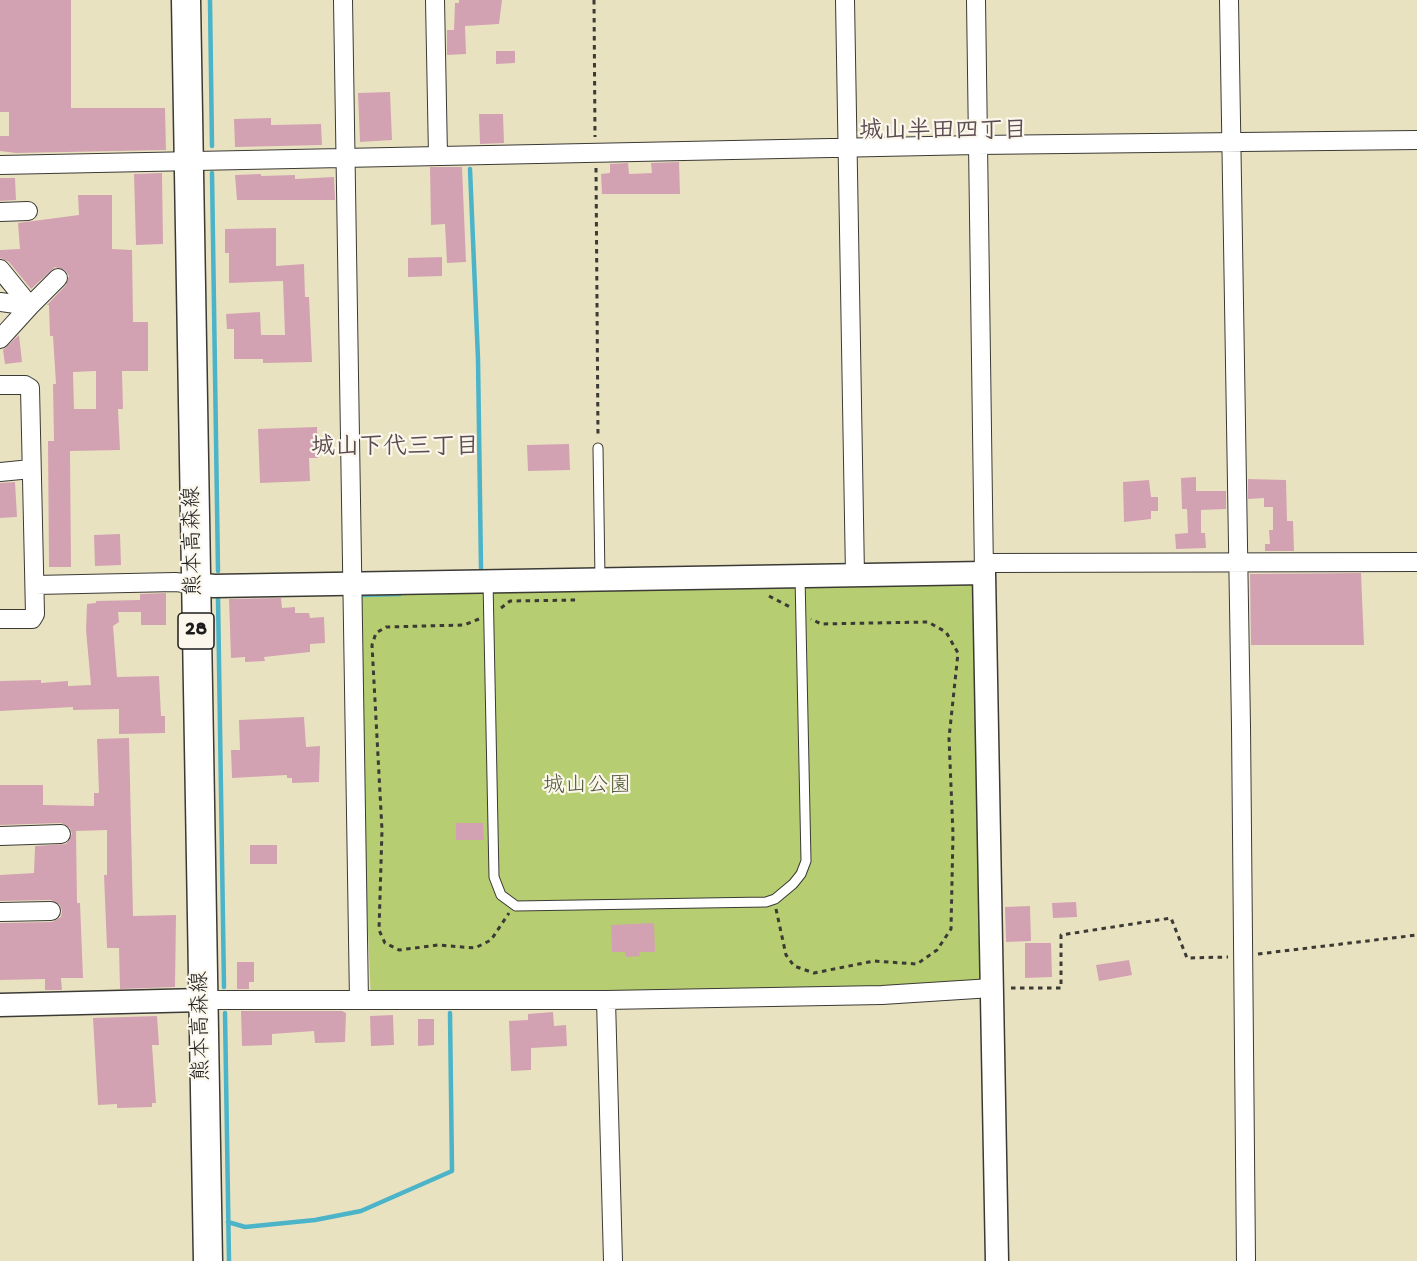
<!DOCTYPE html>
<html>
<head>
<meta charset="utf-8">
<style>
	body { margin:0 }
	canvas { display:block; background:#e9e2c1 }
</style>
</head>
<body>
<canvas width="1417" height="1261"></canvas>
<script>
const ctx = document.querySelector('canvas').getContext('2d');
ctx.lineJoin = 'round';
function fillPath(path, color) { ctx.fillStyle = color; ctx.fill(path, 'evenodd'); }
const shape = rows => new Path2D(rows.map(r => 'M' + r).join(''));
function trace(path, color, width, dash) { ctx.strokeStyle = color; ctx.lineWidth = width; ctx.lineCap = dash ? 'butt' : 'round'; ctx.setLineDash(dash || []); ctx.stroke(path); }
function write(font, color, halo, rows, align = 'center') {
  ctx.font = font + ' "Gochi Hand","Klee One",sans-serif'; ctx.lineWidth = 4.5; ctx.setLineDash([]); ctx.textBaseline = 'middle'; ctx.strokeStyle = halo; ctx.fillStyle = color; for (const [text, x, y, turn = 0] of rows) {
    ctx.save(); ctx.translate(x, y); ctx.rotate((+turn || 0) * Math.PI / 180); ctx.textAlign = isNaN(turn) ? turn : align; if (halo) ctx.strokeText(text, 0, 0); ctx.fillText(text, 0, 0); ctx.restore();
  }
}
fillPath(shape([
	[984,573,992,988,371,1000,353,583]
]), '#b6cd71');
trace(shape([
	[210,0,212,146],
	[470,169,478,359,481,568],
	[212,173,218,571],
	[218,597,224,987],
	[360,598,360,595,400,594],
	[225,1013,229,1261],
	[228,1222,245,1227,315,1220,361,1211,452,1171,450,1013]
]), '#4bb4c9', 4.5);
fillPath(shape([
	[0,0,71,0,71,108,165,108,166,150,16,153,0,151,0,136,9,136,9,112,0,112],
	[459,0,502,0,499,24,465,26,466,54,447,55,447,30,454,30,455,3,459,3],
	[496,51,515,51,515,63,496,64],
	[390,92,392,140,360,142,358,93],
	[479,114,503,114,504,143,480,144],
	[271,118,271,125,321,124,322,145,235,147,234,119],
	[679,162,680,194,602,194,601,174,610,173,610,164,628,163,629,174,652,173,651,163],
	[430,167,462,167,466,262,447,263,445,224,431,225],
	[162,173,163,244,136,245,134,174],
	[261,174,261,176,295,175,295,179,334,177,335,200,237,200,235,175],
	[0,178,15,178,16,200,0,201],
	[78,195,112,195,112,249,132,250,133,322,148,322,148,371,122,371,123,409,118,409,120,450,70,451,71,567,49,567,48,441,54,441,53,384,56,384,53,336,50,336,49,305,47,305,66,285,69,276,65,270,55,267,31,289,9,262,0,258,0,250,20,249,18,223,79,215],
	[96,371,96,409,74,409,73,372],
	[276,228,276,266,304,264,305,297,309,297,312,362,263,363,263,359,234,359,234,329,227,329,226,314,260,312,261,335,285,335,283,281,229,283,229,253,225,253,225,229],
	[442,257,442,276,408,277,408,258],
	[19,335,22,362,5,364,3,350],
	[317,427,318,458,309,458,310,481,260,483,258,429],
	[569,444,570,470,528,471,527,445],
	[1196,477,1196,491,1226,491,1226,509,1201,510,1201,533,1205,533,1206,548,1176,549,1175,534,1188,533,1187,509,1182,509,1181,478],
	[1248,479,1286,480,1287,521,1293,521,1294,551,1265,551,1265,544,1270,544,1269,530,1273,530,1273,507,1264,507,1264,498,1248,499],
	[1149,480,1151,497,1158,497,1158,511,1151,511,1151,519,1124,522,1123,482],
	[15,482,17,517,0,518,0,483],
	[120,534,121,565,95,566,94,535],
	[1361,573,1364,645,1251,645,1250,574],
	[166,593,166,625,141,625,141,612,118,612,119,622,113,626,117,677,159,676,161,716,165,716,165,733,119,734,119,709,73,710,73,707,0,711,0,681,41,680,41,683,68,681,68,686,91,685,86,630,87,604,96,603,96,601,140,600,140,594],
	[281,598,282,608,295,607,295,613,309,613,310,618,324,617,325,643,310,644,310,652,264,657,265,661,245,662,245,657,231,658,229,599],
	[304,717,306,747,320,746,319,782,292,783,292,778,287,778,287,775,232,778,231,750,240,750,239,720],
	[129,738,133,916,176,915,175,987,120,989,119,948,107,948,104,875,107,875,107,830,76,831,77,903,80,903,83,978,61,978,62,990,45,990,45,979,0,980,0,923,52,922,61,917,62,911,60,905,51,900,0,901,0,875,34,873,35,846,66,844,72,834,70,828,61,823,0,825,0,785,43,785,43,805,94,806,94,793,99,793,97,739],
	[456,823,483,823,484,840,456,840],
	[250,845,277,845,277,864,250,864],
	[1076,902,1077,917,1053,918,1052,903],
	[1030,906,1031,941,1006,942,1005,907],
	[654,923,655,952,639,952,640,956,626,957,625,952,612,952,611,925],
	[1025,943,1051,943,1052,977,1025,978],
	[1129,960,1132,975,1099,981,1096,965],
	[237,962,254,962,254,982,249,982,249,989,237,989],
	[241,1011,342,1011,346,1013,345,1042,315,1043,314,1031,272,1034,272,1045,242,1046],
	[553,1012,554,1026,566,1025,567,1046,531,1048,531,1070,511,1071,509,1021,528,1020,528,1014],
	[393,1015,394,1045,371,1046,370,1016],
	[157,1016,159,1045,152,1045,156,1103,152,1103,152,1107,117,1108,117,1104,98,1105,93,1018],
	[418,1019,434,1019,434,1045,418,1046]
]), '#d3a2b2');
const service = shape([
	[598,448,600,579],
	[488,581,494,877,501,895,516,906,766,902,775,899,793,884,801,874,806,861,800,576]
]);
const minor = shape([
	[343,0,359,1000],
	[435,0,438,156],
	[845,0,855,575],
	[976,0,984,573],
	[1229,0,1241,726,1246,1261],
	[0,165,977,145,1417,140],
	[0,212,28,211],
	[0,269,30,306,0,339],
	[0,302,30,306,58,278],
	[0,385,25,385,30,388,35,614,32,619,0,619],
	[0,472,31,469],
	[985,563,1417,562],
	[35,585,175,582,195,584],
	[0,836,61,834],
	[0,912,51,911],
	[202,1000,606,1000,882,995,992,988],
	[606,1000,613,1261]
]);
const tertiary = shape([
	[195,584,214,586,984,573,997,1261],
	[0,1005,202,1000]
]);
const primary = shape([
	[186,0,208,1261]
]);
trace(service, '#3b3a35', 11);
trace(minor, '#3b3a35', 20);
trace(tertiary, '#3b3a35', 25);
trace(primary, '#3b3a35', 31);
trace(shape([
	[594,0,595,137],
	[596,168,598,437],
	[769,596,790,607],
	[501,608,510,601,579,600],
	[479,619,464,625,386,627,376,633,372,645,382,830,379,930,385,943,399,950,438,945,475,948,491,940,509,913],
	[776,909,786,955,794,966,814,973,874,961,917,964,937,950,951,929,953,834,949,738,958,653,946,632,928,622,821,624,811,619],
	[1258,954,1417,935],
	[1011,988,1061,988,1061,935,1171,918,1187,958,1228,957]
]), '#3b3a35', 3, [4.5, 4.5]);
trace(service, '#fff', 9);
trace(minor, '#fff', 18);
trace(tertiary, '#fff', 22);
trace(primary, '#fff', 28);
for (const [x, y, w] of [
	[196,631,36]
]) { const box = new Path2D(); box.roundRect(x - w / 2, y - 18, w, 36, 4.5); ctx.fillStyle = '#fbf7ec'; ctx.fill(box); trace(box, '#1c1c1c', 1.5); }
write('bold 21px', '#1c1c1c', null, [
	["28",196,631]
]);
write('22px', '#1c1c1c', '#fbf7ec', [
	["熊本高森線",195,541,-91],
	["熊本高森線",203,1026,-91]
]);
write('22px', '#525a3a', '#fbf7ec', [
	["城山公園",587,788]
]);
write('bold 24px', '#5c4b50', '#fbf7ec', [
	["城山半田四丁目",943,133],
	["城山下代三丁目",395,449]
]);
</script>
</body>
</html>
